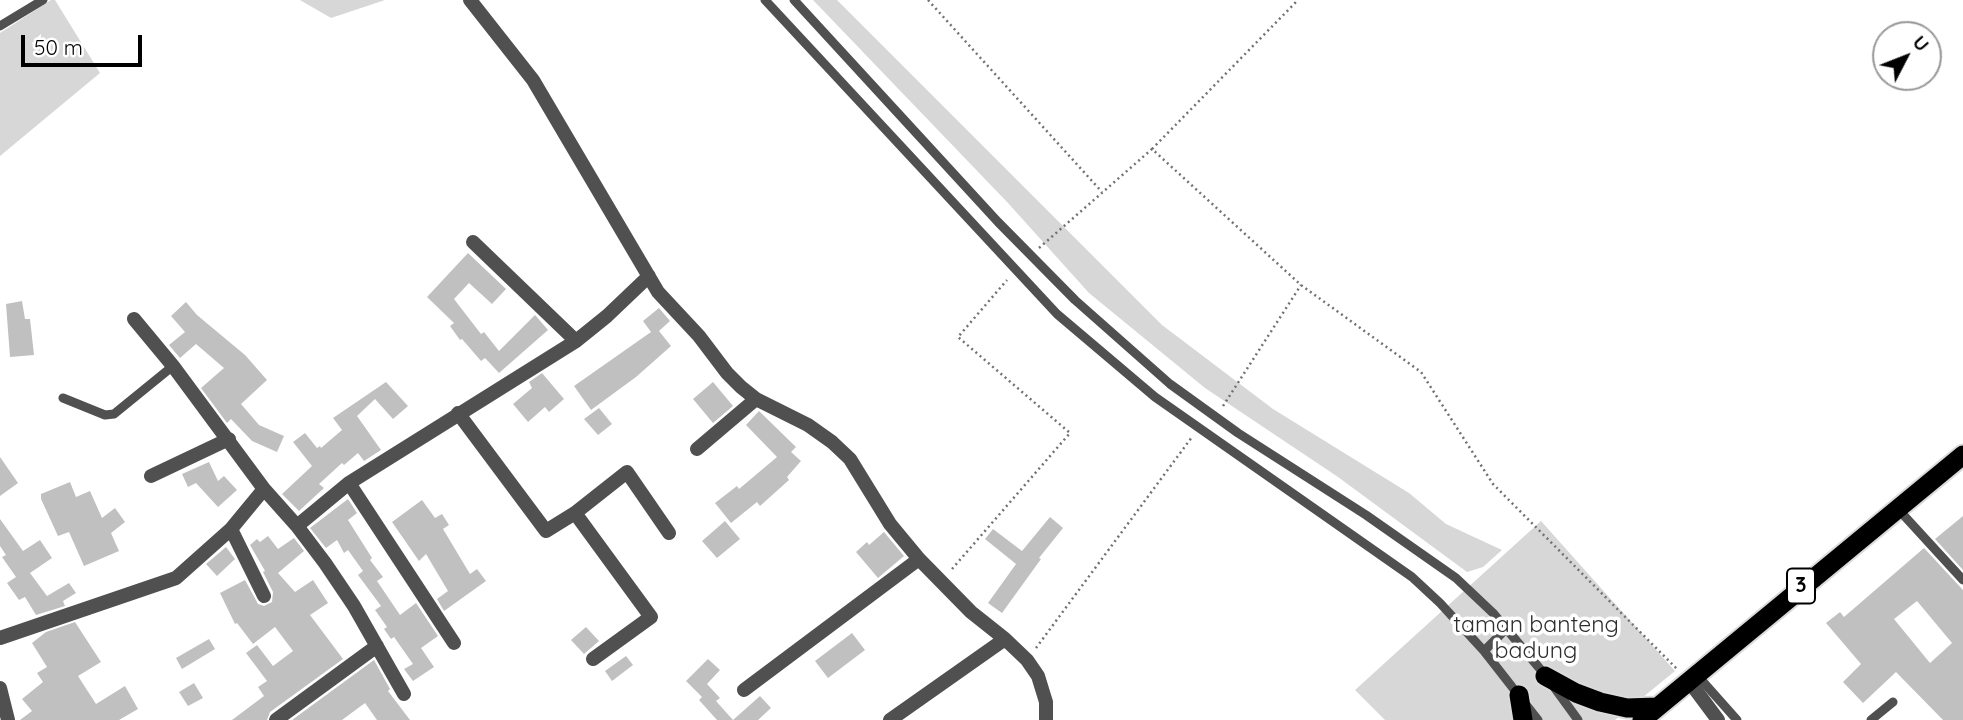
<!DOCTYPE html>
<html>
<head>
<meta charset="utf-8">
<style>
	body { margin:0 }
	#map { position:relative; width:1963px; height:720px; overflow:hidden; background:#fff; font-family:Quicksand,sans-serif }
	canvas { display:block }
	.north { position:absolute; left:1872px; top:21px; width:70px; height:70px; box-sizing:border-box; background:#fff; border:2px solid #999; border-radius:50%; rotate:48deg; font-size:19px; font-weight:700; line-height:28px; text-align:center; color:#000 }
	.north::after { content:''; display:block; margin:auto; width:24px; height:32px; background:#000; clip-path:polygon(50% 0,100% 100%,50% 72%,0 100%) }
	.scale { position:absolute; left:21px; top:35px; width:121px; height:32px; box-sizing:border-box; border:4px solid #000; border-top:0; padding-left:9px; font-size:21px; line-height:24px; white-space:nowrap; color:#000; -webkit-text-stroke:5px #fff; paint-order:stroke }
</style>
</head>
<body>
<div id="map">
<canvas width="1963" height="720"></canvas>
<div class="north">U</div>
<div class="scale">50 m</div>
</div>
<script>
const ctx = document.querySelector('canvas').getContext('2d');
ctx.lineJoin = 'round';
function fillPath(path, color) { ctx.fillStyle = color; ctx.fill(path, 'evenodd'); }
const shape = rows => new Path2D(rows.map(r => 'M' + r).join(''));
function trace(path, color, width, dash) { ctx.strokeStyle = color; ctx.lineWidth = width; ctx.lineCap = dash ? 'butt' : 'round'; ctx.setLineDash(dash || []); ctx.stroke(path); }
function write(font, color, halo, rows, align = 'center') {
  ctx.font = font + ' Quicksand,sans-serif'; ctx.lineWidth = 7; ctx.setLineDash([]); ctx.textBaseline = 'middle'; ctx.strokeStyle = halo; ctx.fillStyle = color; for (const [text, x, y, turn = 0] of rows) {
    ctx.save(); ctx.translate(x, y); ctx.rotate((+turn || 0) * Math.PI / 180); ctx.textAlign = isNaN(turn) ? turn : align; if (halo) ctx.strokeText(text, 0, 0); ctx.fillText(text, 0, 0); ctx.restore();
  }
}
fillPath(shape([
	[51,0,55,0,100,73,0,156,0,33],
	[300,0,385,0,331,18],
	[813,0,837,0,1162,325,1273,409,1409,493,1446,524,1502,550,1483,567,1467,572,1338,477,1205,388,1089,293,1008,203],
	[1541,521,1675,671,1615,720,1385,720,1355,690]
]), '#d7d7d7');
fillPath(shape([
	[468,253,506,289,492,304,469,283,454,299,481,334,484,332,499,351,535,315,548,330,499,373,485,358,481,361,462,339,460,340,450,326,454,323,427,297],
	[22,301,25,319,30,319,34,355,10,357,6,304],
	[186,302,197,315,245,355,267,380,241,404,259,425,284,436,277,452,252,441,231,419,227,423,201,388,224,368,196,344,180,358,169,345,185,332,171,316],
	[659,308,670,321,659,331,671,346,636,377,591,410,574,386,651,332,643,321],
	[542,373,564,399,549,412,545,407,528,422,513,404,532,388,529,382],
	[386,382,408,406,393,419,375,399,357,416,381,450,364,461,358,453,344,465,342,463,319,484,324,488,299,511,282,494,312,466,293,442,305,433,317,448,320,446,321,448,342,430,333,418],
	[713,382,733,406,713,423,693,399],
	[599,408,612,424,598,435,584,419],
	[759,411,796,447,791,452,801,461,787,477,789,480,760,506,757,502,731,523,715,503,737,486,739,489,777,457,746,425],
	[0,457,18,483,0,496],
	[209,462,218,481,224,476,237,490,218,507,196,483,188,487,182,474],
	[70,482,76,497,90,491,102,518,115,508,125,522,111,533,119,551,84,566,69,532,58,536,41,499,41,494],
	[348,499,357,513,348,520,372,558,370,560,383,577,377,581,400,615,416,603,438,636,421,648,434,667,413,681,404,669,413,664,394,637,391,639,384,629,387,627,375,610,381,606,358,575,363,571,348,550,344,553,337,540,326,548,310,528],
	[422,500,435,518,442,514,449,525,443,529,470,574,477,569,486,581,444,611,437,599,448,591,426,554,419,561,392,522],
	[1963,516,1963,570,1935,539],
	[1050,517,1063,528,1039,558,1041,559,1002,613,988,603,1016,564,985,539,993,529,1022,551],
	[0,519,23,551,40,540,52,558,30,573,47,596,69,583,76,593,63,601,65,606,36,615,25,597,19,600,7,583,16,577,2,557,6,555,0,546],
	[725,521,740,539,717,558,702,541],
	[884,532,904,556,878,578,856,552,867,542,869,545],
	[268,536,278,549,294,538,304,551,278,573,295,592,313,580,328,603,310,615,343,659,270,712,267,720,232,720,264,696,258,687,267,681,246,653,257,645,273,666,293,651,275,627,253,644,237,623,235,624,220,593,245,580,258,604,264,606,272,602,273,592,263,572,265,571,250,545,257,539,260,542],
	[226,547,235,559,217,576,206,564],
	[1924,548,1963,590,1963,720,1943,720,1896,672,1863,703,1843,682,1861,664,1826,623,1840,612,1844,617],
	[1917,601,1952,643,1930,663,1894,619],
	[75,622,101,662,78,676,96,704,125,686,138,709,119,720,20,720,32,711,22,699,43,682,37,673,47,667,32,643,46,632],
	[586,627,599,641,584,654,571,640],
	[852,633,865,650,828,678,815,661],
	[209,639,215,649,182,669,176,658],
	[626,656,633,665,612,681,605,671],
	[708,659,720,670,707,684,720,698,716,701,733,720,760,696,771,708,758,720,717,720,699,700,702,697,686,681],
	[374,660,390,689,388,691,410,720,377,720,365,703,342,720,292,720],
	[194,683,203,698,188,706,179,692]
]), '#c0c0c0');
const trunk = shape([
	[1545,676,1576,693,1600,702,1627,708,1657,707],
	[1519,695,1523,720],
	[1642,720,1963,455]
]);
trace(trunk, '#dbdbdb', 23);
trace(shape([
	[928,0,1102,192],
	[1152,149,1298,0],
	[1039,248,1152,149,1301,285,1421,372,1493,484,1678,670],
	[1223,406,1301,285],
	[952,569,1070,433,958,337,1007,280],
	[1036,648,1192,437]
]), '#727272', 2.5, [2, 3.5]);
trace(shape([
	[765,0,1057,314,1155,397,1412,577,1440,603,1484,651,1538,720],
	[794,0,998,222,1075,300,1170,384,1238,433,1366,515,1456,578,1493,613,1546,676],
	[0,26,43,0],
	[63,398,105,415,114,414,173,366],
	[1898,509,1963,580],
	[1484,651,1507,628],
	[1697,675,1737,720],
	[1554,687,1578,720],
	[1871,720,1893,702]
]), '#505050', 9);
trace(shape([
	[470,0,533,80,658,292,699,336,727,373,741,387,756,399,808,425,832,442,850,459,890,524,919,559,971,612,1005,639,1027,660,1038,676,1046,702,1046,720],
	[473,242,576,341],
	[134,319,173,366,264,489,297,526,325,563,354,606,404,694],
	[458,413,546,531,575,513,651,617,593,659],
	[697,449,756,399],
	[151,476,229,439],
	[349,483,454,643],
	[575,513,627,472,669,533],
	[297,526,349,483,576,341,607,316,649,276],
	[231,529,264,596],
	[0,638,176,578,231,529,264,489],
	[1689,681,1718,720],
	[0,688,8,720],
	[744,690,919,559],
	[276,720,377,646],
	[890,720,1005,639]
]), '#505050', 14);
trace(trunk, '#000', 19);
for (const [x, y, w] of [
	[1801,586,28]
]) { const box = new Path2D(); box.roundRect(x - w / 2, y - 17.5, w, 35, 5); ctx.fillStyle = '#fff'; ctx.fill(box); trace(box, '#000', 2); }
write('bold 21px', '#000', null, [
	["3",1801,586]
]);
write('23px', '#2e2e2e', '#fff', [
	["taman banteng",1536,625],
	["badung",1536,651]
]);
</script>
</body>
</html>
